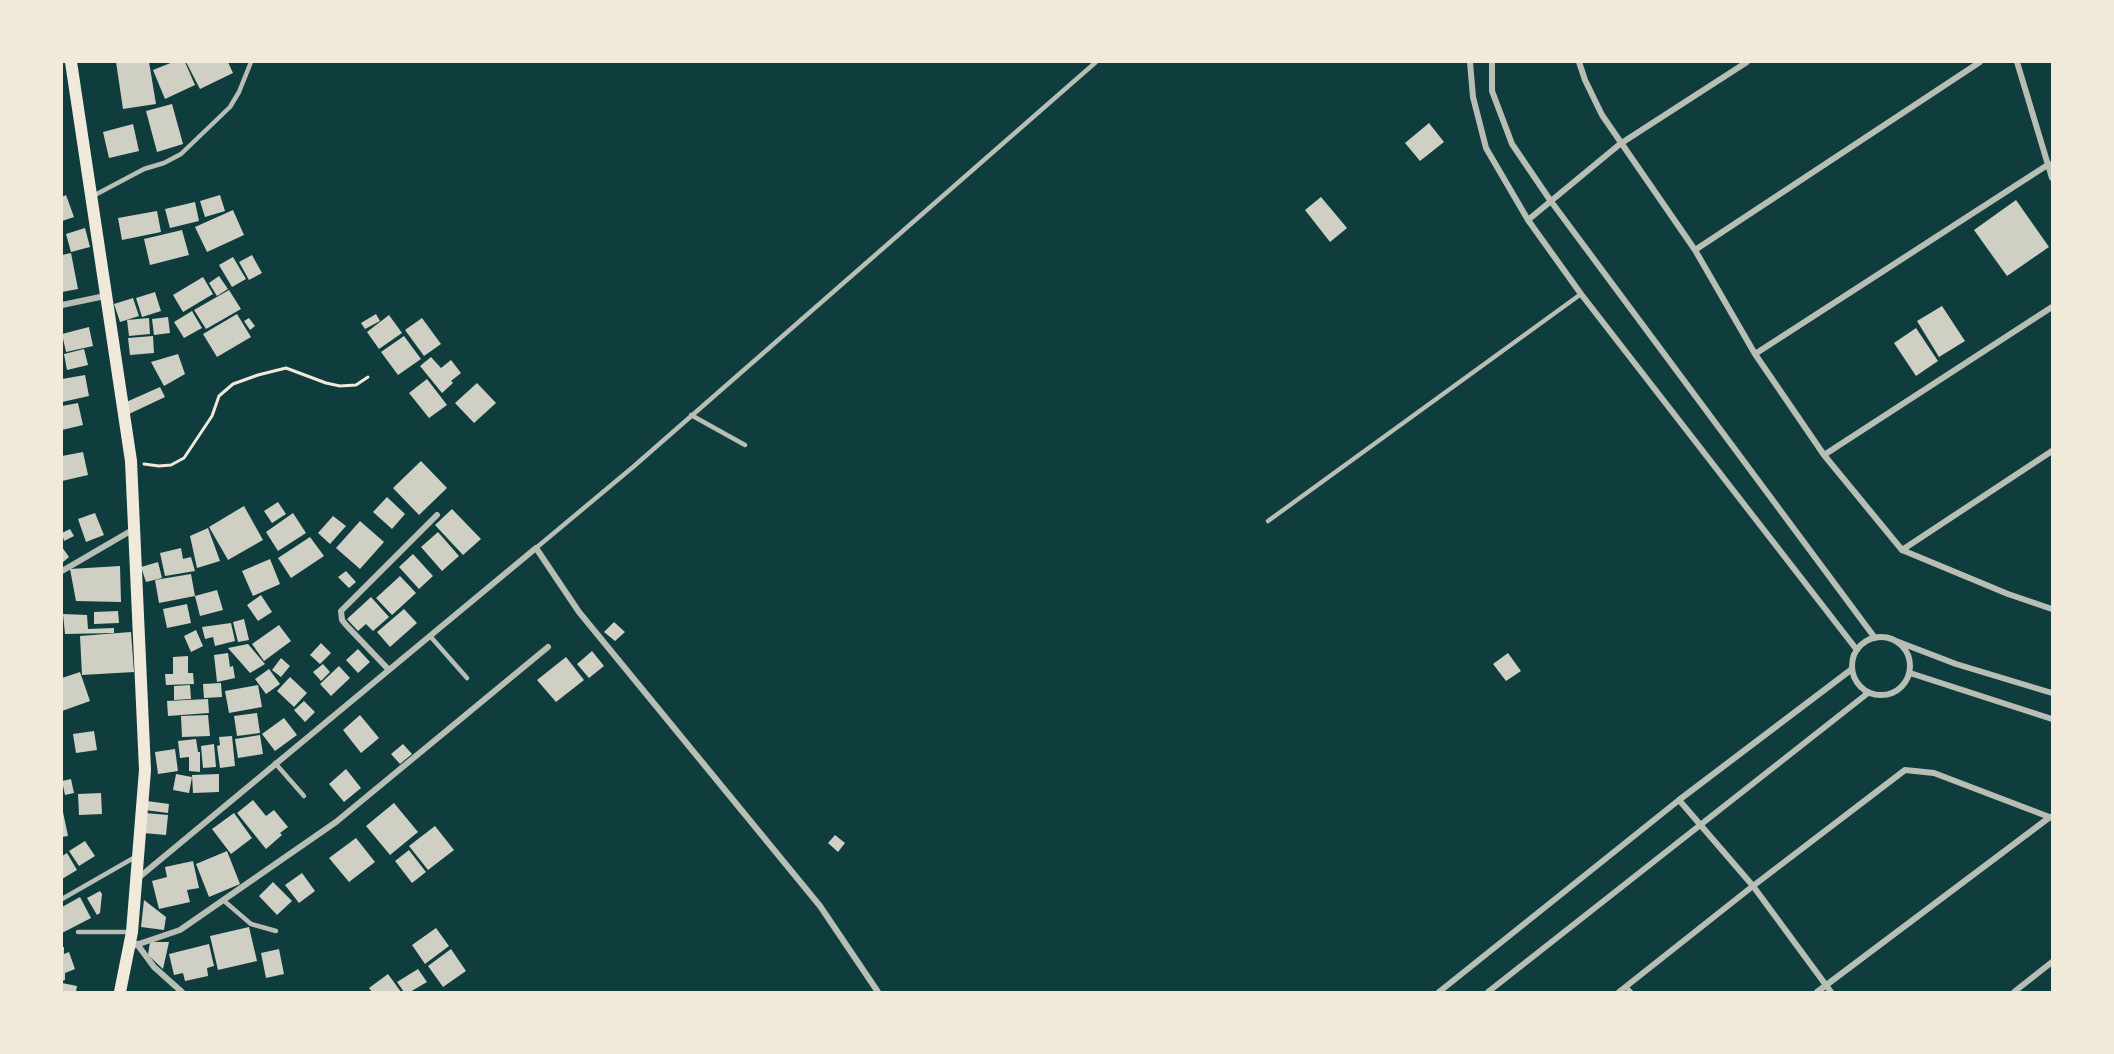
<!DOCTYPE html>
<html>
<head>
<meta charset="utf-8">
<style>
	body { margin:0 }
	#map { position:relative; width:2114px; height:1054px; overflow:hidden; background:#0f3d3e; font-family:Jost,sans-serif }
	canvas { display:block }
	.frame { position:absolute; inset:0; border:63px solid #f1e9da; pointer-events:none }
</style>
</head>
<body>
<div id="map">
<canvas width="2114" height="1054"></canvas>
<div class="frame"></div>
</div>
<script>
const ctx = document.querySelector('canvas').getContext('2d');
ctx.lineJoin = 'round';
function fillPath(path, color) { ctx.fillStyle = color; ctx.fill(path, 'evenodd'); }
const shape = rows => new Path2D(rows.map(r => 'M' + r).join(''));
function trace(path, color, width, dash) { ctx.strokeStyle = color; ctx.lineWidth = width; ctx.lineCap = dash ? 'butt' : 'round'; ctx.setLineDash(dash || []); ctx.stroke(path); }
fillPath(shape([
	[116,62,149,62,156,104,123,109],
	[173,62,185,62,195,85,165,99,153,70],
	[186,62,228,62,233,73,200,89],
	[172,104,183,144,157,152,146,111],
	[1429,123,1444,142,1420,161,1405,143],
	[133,124,139,151,109,158,103,132],
	[66,195,74,217,62,221,62,197],
	[220,195,225,211,205,217,200,201],
	[1321,197,1347,228,1330,242,1305,210],
	[2016,200,2049,247,2007,276,1974,230],
	[195,202,199,221,170,228,165,209],
	[233,210,244,235,207,252,195,227],
	[157,211,161,232,122,240,118,218],
	[85,228,90,247,71,252,66,234],
	[182,230,189,255,150,265,144,239],
	[71,253,78,289,62,292,62,255],
	[252,255,262,273,249,280,239,262],
	[233,257,246,279,232,287,219,265],
	[219,276,228,289,217,296,209,283],
	[203,277,213,294,183,312,173,295],
	[229,290,241,309,206,329,194,310],
	[155,292,161,311,142,317,136,298],
	[133,298,139,316,120,322,114,304],
	[1942,306,1965,341,1939,357,1917,321],
	[192,311,202,328,184,338,174,322],
	[237,314,251,337,217,357,203,334],
	[376,314,380,321,365,329,361,323],
	[389,315,402,333,379,349,367,332],
	[168,317,170,333,154,335,152,319],
	[149,318,150,334,129,336,127,320],
	[249,318,255,326,250,330,244,321],
	[422,318,441,344,424,356,405,330],
	[89,327,93,346,66,352,62,334],
	[1916,328,1938,361,1916,376,1894,343],
	[153,336,154,353,130,355,128,338],
	[404,336,421,359,398,375,381,352],
	[84,349,88,365,67,370,64,354],
	[178,354,185,374,164,386,151,362],
	[431,357,441,368,451,360,461,373,451,381,453,383,442,393,420,366],
	[85,375,89,396,62,402,62,379],
	[427,379,447,405,429,418,409,393],
	[477,383,496,403,474,423,455,403],
	[160,387,165,397,129,414,124,403],
	[78,403,83,425,62,430,62,406],
	[83,452,88,475,62,481,62,456],
	[421,461,447,488,419,515,393,488],
	[387,497,405,514,392,529,373,512],
	[278,502,286,514,272,523,264,511],
	[244,506,263,540,228,560,209,527],
	[452,509,481,539,463,555,435,525],
	[95,513,104,535,86,542,78,519],
	[293,513,306,533,278,551,266,532],
	[333,516,346,526,330,544,318,533],
	[360,521,384,542,360,569,336,548],
	[208,528,220,561,197,568,190,536],
	[70,529,74,536,64,541,62,533],
	[438,532,459,556,442,571,421,547],
	[310,537,324,556,291,578,278,558],
	[62,547,69,557,62,563],
	[181,548,183,559,191,557,195,571,165,576,160,553],
	[413,554,433,576,419,589,399,567],
	[270,559,280,584,253,596,242,571],
	[158,562,162,578,146,582,141,567],
	[120,566,121,602,76,601,70,569],
	[346,571,356,582,349,588,338,577],
	[191,574,195,596,159,603,155,580],
	[400,576,416,593,392,615,376,598],
	[217,590,223,610,200,616,195,596],
	[261,595,272,612,258,621,247,605],
	[371,597,389,617,373,631,366,624,358,631,347,619],
	[187,604,191,623,167,628,163,609],
	[404,609,417,623,390,647,377,632],
	[118,611,119,623,94,624,94,612],
	[63,614,87,615,88,629,114,628,114,633,65,634],
	[244,619,249,640,238,642,233,622],
	[614,622,625,632,615,641,604,632],
	[231,623,235,641,215,646,213,637,205,639,202,627],
	[279,625,291,641,264,661,252,644],
	[196,630,203,646,191,652,184,636],
	[131,632,134,672,82,675,80,636],
	[321,643,331,653,320,664,310,655],
	[248,644,265,664,250,673,228,648],
	[358,649,370,662,358,673,346,660],
	[592,651,604,666,589,678,577,664],
	[228,653,230,667,233,666,235,678,217,682,214,655],
	[1508,653,1521,671,1506,681,1493,664],
	[188,656,188,673,193,673,194,684,166,685,165,674,173,674,173,657],
	[566,657,584,680,556,702,537,680],
	[281,658,290,666,281,677,272,670],
	[323,664,330,672,321,681,313,672],
	[339,666,350,678,331,696,320,684],
	[269,669,280,684,266,694,255,679],
	[80,672,90,701,62,711,62,678],
	[290,677,307,693,294,707,277,691],
	[221,683,222,697,204,698,203,684],
	[190,685,191,699,174,700,174,686],
	[258,685,262,707,229,713,225,691],
	[208,699,209,713,168,716,167,701],
	[304,701,315,712,305,722,294,710],
	[257,713,260,733,237,736,234,716],
	[208,715,210,736,182,737,181,716],
	[360,715,379,738,361,753,343,730],
	[284,718,297,735,275,751,262,734],
	[94,731,97,750,76,753,73,734],
	[260,735,263,754,238,758,235,739],
	[232,736,235,766,220,768,217,746,220,745,219,737],
	[196,739,198,752,200,752,200,772,189,771,189,757,180,758,178,741],
	[214,744,216,767,203,768,201,746],
	[403,744,412,754,400,764,391,754],
	[175,749,178,771,158,774,155,752],
	[346,769,361,788,344,802,329,784],
	[176,774,192,777,189,793,173,790],
	[219,774,219,792,193,793,192,775],
	[71,779,74,793,65,795,62,781],
	[101,793,102,814,79,815,78,794],
	[253,800,266,816,274,810,288,827,280,833,282,835,266,849,237,813],
	[147,801,169,804,168,813,145,810],
	[394,803,418,832,390,855,366,826],
	[63,812,68,836,62,837,62,813],
	[145,813,168,815,166,835,143,833],
	[234,813,252,838,231,854,212,829],
	[435,826,454,850,428,870,409,846],
	[835,835,845,843,838,852,828,843],
	[356,838,375,862,349,882,329,858],
	[85,841,95,856,79,866,69,851],
	[409,850,426,872,412,883,395,861],
	[227,851,240,884,209,897,196,864],
	[67,853,77,870,62,879,62,856],
	[193,861,199,888,187,890,190,902,159,909,152,881,167,877,165,867],
	[302,873,315,891,299,903,285,885],
	[273,882,292,901,277,915,259,896],
	[100,891,102,894,100,913,97,915,87,898],
	[80,897,91,918,62,933,62,907],
	[144,900,166,917,164,930,141,927],
	[249,927,257,961,218,970,210,936],
	[436,928,449,946,425,964,412,945],
	[150,942,169,942,163,969,148,955],
	[209,944,214,966,207,968,208,976,185,981,183,973,174,975,169,954],
	[62,947,64,947,64,954,69,952,75,969,65,973,65,980,62,981],
	[279,949,284,974,266,978,261,953],
	[451,949,466,971,443,987,428,966],
	[418,969,427,982,410,992,404,992,397,982],
	[388,974,401,992,372,992,369,988],
	[62,983,77,986,76,992,62,992]
]), '#cfcfc3');
trace(shape([
	[144,464,159,466,171,465,184,458,212,416,219,396,233,384,258,375,286,368,326,383,340,386,356,385,368,377]
]), '#f1e9da', 3);
trace(shape([
	[93,196,144,169,164,163,181,154,230,107,239,92,251,62],
	[691,415,745,445],
	[1268,521,1581,294],
	[536,548,633,467,1096,62],
	[430,636,467,678],
	[275,763,304,796],
	[62,899,137,856],
	[223,900,251,924,276,931],
	[78,932,132,932],
	[1626,987,1631,992]
]), '#b8beb3', 4.5);
trace(shape([
	[1470,62,1473,97,1486,148,1528,220,1581,294,1857,650],
	[1492,62,1492,91,1512,144,1550,200,1875,638],
	[1579,62,1585,80,1602,115,1695,250,1755,354,1824,455,1902,550,2008,594,2052,609],
	[2017,62,2052,178],
	[1528,220,1620,144,1747,62],
	[1695,250,1980,62],
	[62,305,105,296],
	[1755,354,2049,164],
	[1824,455,2052,307],
	[1902,550,2052,451],
	[62,571,134,529],
	'1852 666a29 29 0 1 1 58 0a29 29 0 1 1-58 0Z',
	[1896,641,1956,664,2052,693],
	[389,670,346,625,342,620,341,611,437,515],
	[1910,673,2052,719],
	[1679,800,1753,886,1831,992],
	[137,879,536,548,579,612,820,906,878,992],
	[137,944,154,967,182,992],
	[130,947,180,930,336,822,548,647],
	[1439,992,1679,800,1852,669],
	[1488,992,1868,693],
	[1619,992,1753,886,1905,770,1934,773,2052,818],
	[1817,992,2050,817],
	[2014,992,2052,962]
]), '#b8beb3', 6);
trace(shape([
	[71,62,131,461,145,770,132,932,120,992]
]), '#f1e9da', 12);
</script>
</body>
</html>
